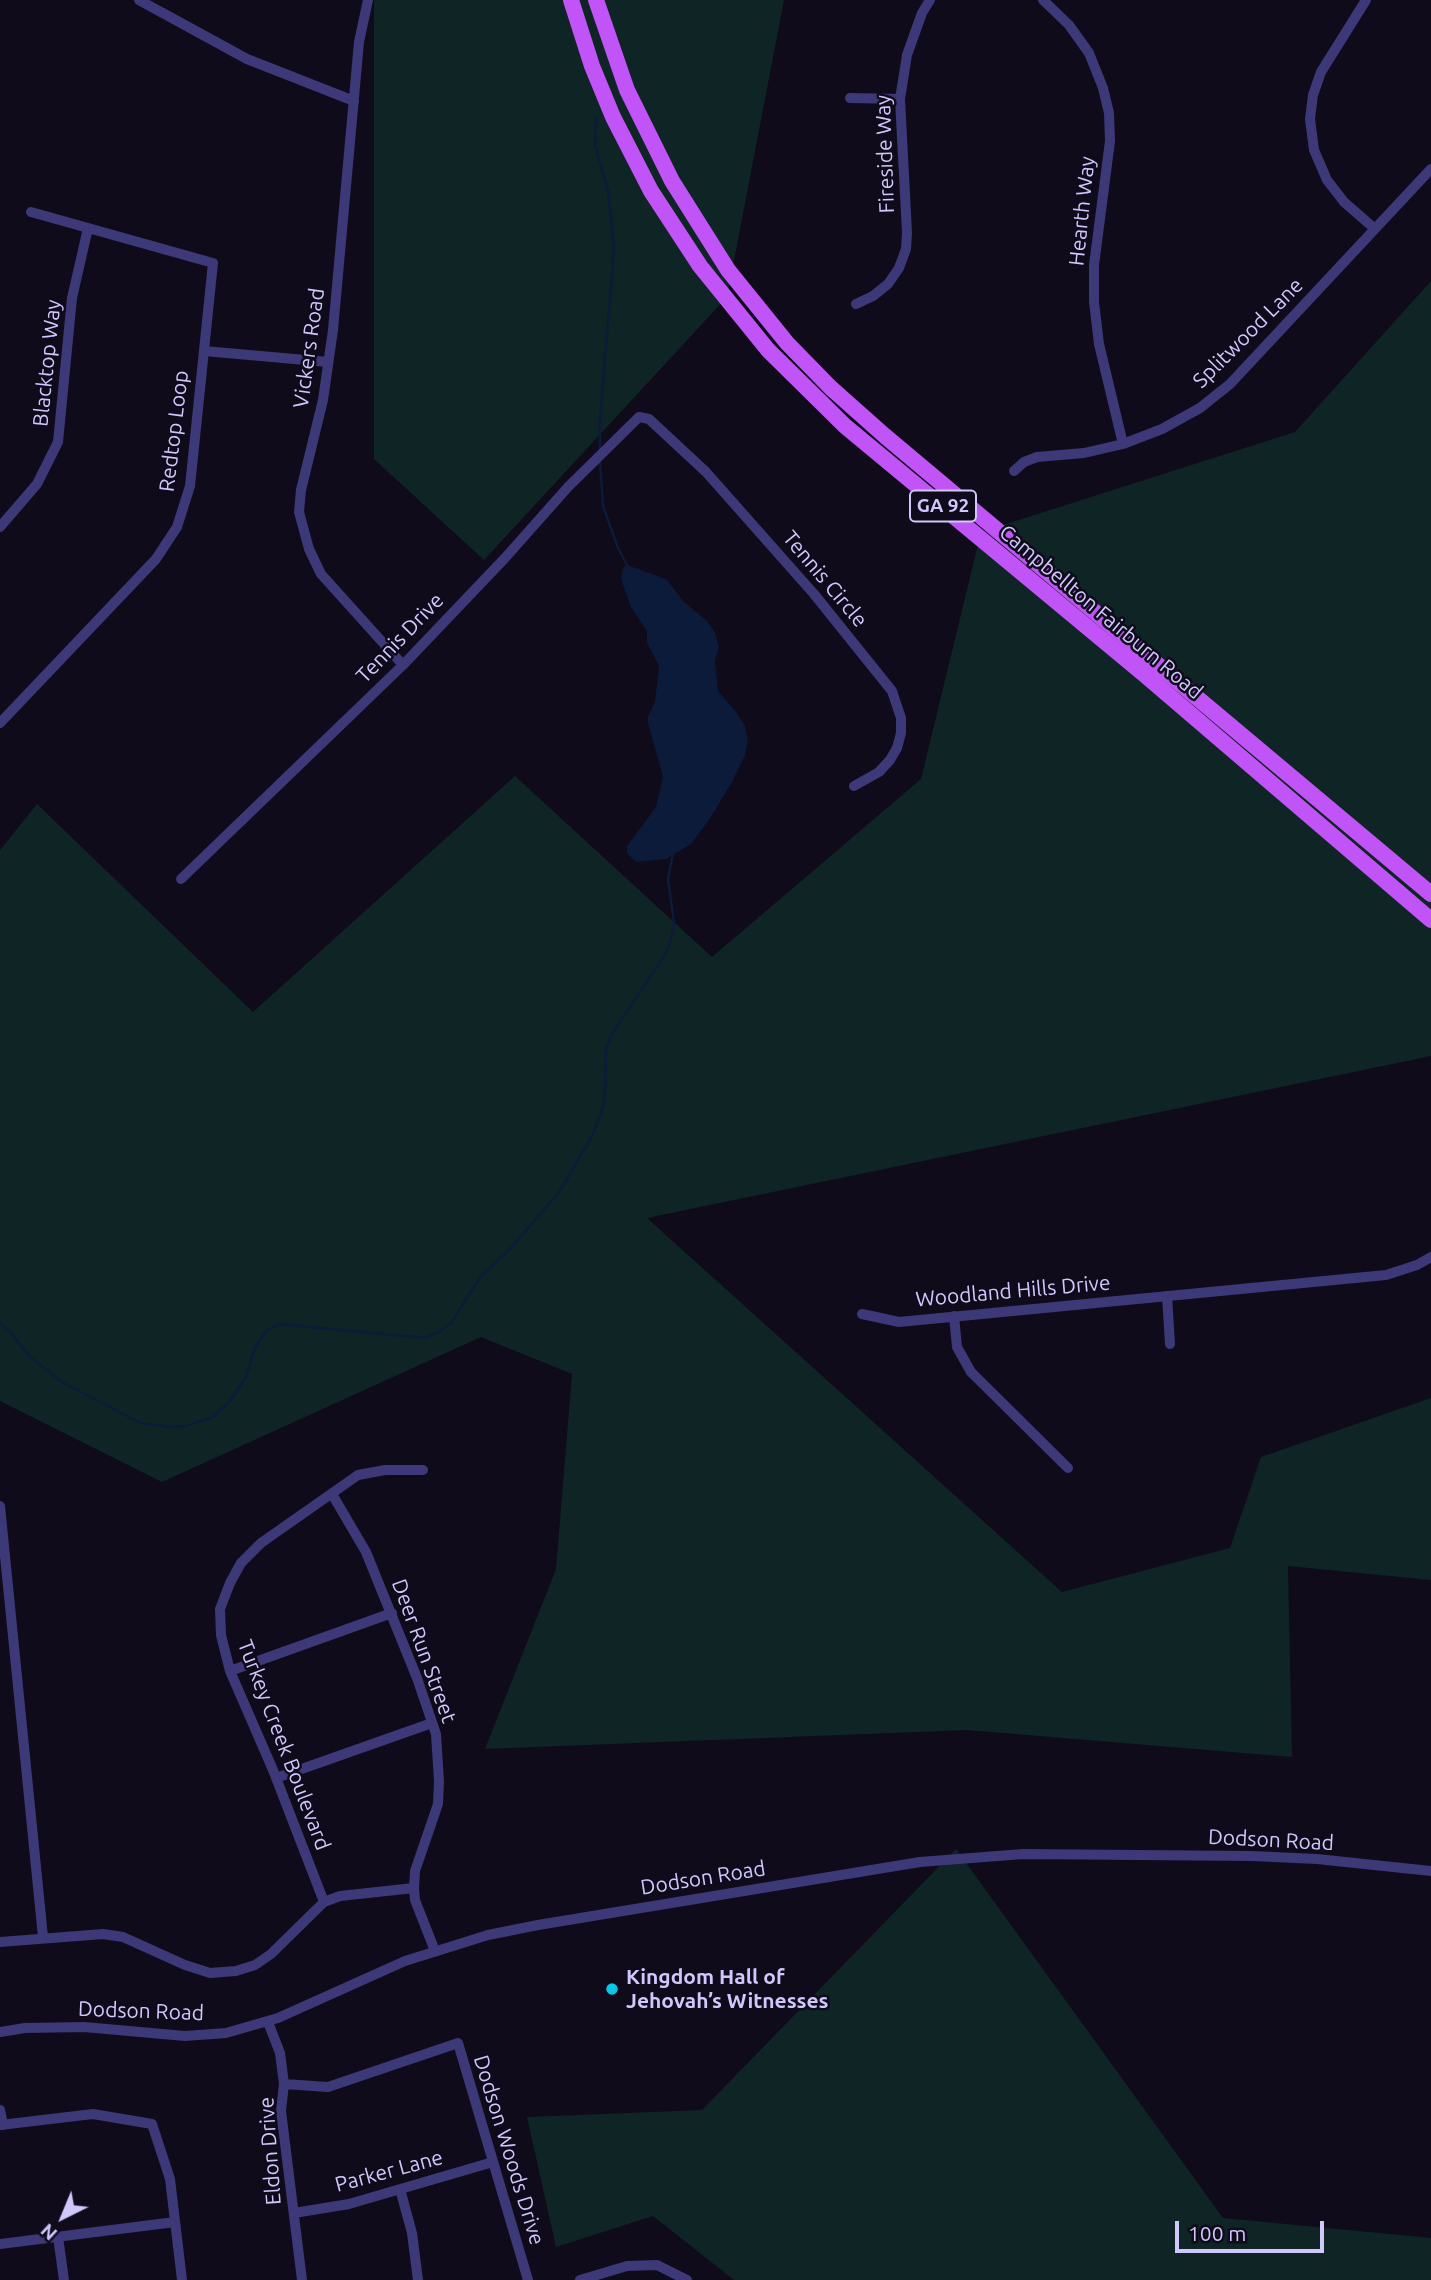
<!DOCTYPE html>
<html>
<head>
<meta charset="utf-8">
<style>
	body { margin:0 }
	#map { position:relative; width:1431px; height:2280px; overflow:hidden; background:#0f0b1b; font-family:Ubuntu,sans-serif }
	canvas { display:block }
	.north { position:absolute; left:28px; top:2182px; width:70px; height:70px; -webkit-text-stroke:5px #0f0b1b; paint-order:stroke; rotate:223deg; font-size:19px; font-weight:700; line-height:28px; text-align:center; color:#d0c8fd }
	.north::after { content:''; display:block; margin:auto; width:24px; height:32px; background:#d0c8fd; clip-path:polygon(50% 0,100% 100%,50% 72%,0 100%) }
	.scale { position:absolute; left:1175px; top:2221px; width:149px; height:32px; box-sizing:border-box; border:4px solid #d0c8fd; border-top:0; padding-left:9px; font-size:21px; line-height:24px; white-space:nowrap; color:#d0c8fd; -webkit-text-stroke:5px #0f0b1b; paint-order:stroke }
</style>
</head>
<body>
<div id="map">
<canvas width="1431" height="2280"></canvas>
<div class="north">N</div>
<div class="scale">100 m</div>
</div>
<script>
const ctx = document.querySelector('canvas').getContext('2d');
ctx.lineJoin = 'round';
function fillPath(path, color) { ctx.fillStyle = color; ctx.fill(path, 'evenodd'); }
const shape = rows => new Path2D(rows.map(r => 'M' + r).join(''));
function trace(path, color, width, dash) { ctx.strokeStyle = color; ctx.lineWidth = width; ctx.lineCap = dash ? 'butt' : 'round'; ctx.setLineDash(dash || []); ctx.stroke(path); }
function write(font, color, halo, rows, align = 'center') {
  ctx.font = font + ' Ubuntu,sans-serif'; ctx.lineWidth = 5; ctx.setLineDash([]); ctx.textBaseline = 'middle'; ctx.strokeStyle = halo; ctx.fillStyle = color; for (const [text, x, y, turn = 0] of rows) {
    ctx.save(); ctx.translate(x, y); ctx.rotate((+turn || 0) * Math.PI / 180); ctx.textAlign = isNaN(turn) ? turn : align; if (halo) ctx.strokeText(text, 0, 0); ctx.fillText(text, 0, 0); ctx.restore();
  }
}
fillPath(shape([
	[374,0,784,0,727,297,484,560,374,459],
	[1431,281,1431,1056,647,1218,1062,1592,1230,1548,1261,1457,1431,1398,1431,1580,1288,1566,1292,1757,967,1730,485,1749,556,1569,572,1374,481,1337,162,1482,0,1401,0,850,37,804,253,1012,515,776,712,957,921,779,981,532,1295,432],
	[956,1849,1223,2218,1431,2238,1431,2280,734,2280,653,2216,556,2247,527,2117,702,2110]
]), '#0f2424');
fillPath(shape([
	[627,565,666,579,684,602,707,621,715,633,719,647,715,661,718,691,737,713,745,726,748,740,745,755,732,782,709,820,691,844,666,859,636,862,627,853,627,846,656,807,663,777,648,723,648,717,655,702,659,666,647,643,647,631,631,607,621,579,623,568]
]), '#0c1b39');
trace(shape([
	[596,117,595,146,608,190,614,249,600,419,600,450],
	[600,461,603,506,618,548,627,565],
	[0,1323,10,1332,28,1355,63,1383,141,1423,171,1427,186,1426,213,1417,230,1401,246,1377,255,1348,266,1331,280,1324,425,1338,439,1332,451,1323,481,1276,512,1247,559,1192,592,1136,603,1108,605,1094,606,1049,611,1035,667,952,671,938,674,923,668,879,673,854]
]), '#0c1b39', 2.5);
trace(shape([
	[139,0,247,59,354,101],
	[368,0,359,42,333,330,323,400,301,490,299,512,309,549,321,574,403,665],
	[1043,0,1069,25,1089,53,1103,88,1109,113,1110,141,1094,265,1094,302,1099,344,1123,444],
	[1366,0,1321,72,1313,95,1310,119,1314,150,1327,180,1344,202,1375,229],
	[850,98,900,99],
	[856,304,873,296,888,284,899,268,906,249,907,233,900,99,907,55,922,13,930,0],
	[204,351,328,362],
	[1014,471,1024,462,1037,457,1084,453,1123,444,1162,429,1200,408,1230,384,1431,169],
	[0,527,37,484,58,442,72,298,88,228],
	[0,723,156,559,177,527,190,486,213,263,31,212],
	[181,879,403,665,505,558,568,487,639,417,649,419,706,472,814,594,892,691,901,718,901,733,897,748,890,760,879,772,854,786],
	[1167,1296,1170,1344],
	[862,1314,899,1322,1386,1275,1417,1265,1431,1257],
	[954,1316,957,1347,971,1372,1068,1468],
	[332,1494,366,1552,417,1678,436,1734,439,1781,438,1804,415,1871,414,1888,415,1900,435,1951],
	[0,1506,43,1937],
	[230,1671,392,1613],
	[276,1778,432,1723],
	[324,1902,273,1770,230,1671,221,1635,220,1609,230,1583,241,1563,261,1543,358,1475,385,1470,423,1470],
	[0,1942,103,1934,123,1937,185,1965,210,1973,236,1971,255,1965,271,1954,324,1902,340,1896,414,1888],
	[268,2022,280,2053,284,2084,281,2111,302,2280],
	[0,2032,25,2028,84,2027,185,2036,226,2033,278,2018,405,1961,488,1935,538,1925,920,1862,1023,1854,1252,1856,1317,1859,1431,1871],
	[284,2084,328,2087,458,2043,528,2280],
	[0,2110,3,2125],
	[0,2125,93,2114,152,2124,170,2179,182,2280],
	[400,2189,412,2233,418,2280],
	[294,2213,349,2204,493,2162],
	[58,2237,64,2280],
	[0,2244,175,2222],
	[580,2280,627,2266,657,2265,687,2280]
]), '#3d3878', 10);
trace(shape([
	[571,0,592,66,613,117,651,191,700,266,768,350,845,426,1145,675,1431,920],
	[596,0,627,90,672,181,728,270,787,343,831,388,885,436,1431,894]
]), '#c154f7', 16);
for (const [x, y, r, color] of [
	[612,1989,7,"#0ac7e6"]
]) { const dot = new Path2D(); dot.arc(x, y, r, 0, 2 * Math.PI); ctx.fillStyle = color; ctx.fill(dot); trace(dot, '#0f0b1b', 2.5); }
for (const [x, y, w] of [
	[943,506,66]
]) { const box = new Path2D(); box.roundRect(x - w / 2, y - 15.5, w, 31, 5); ctx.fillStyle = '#0f0b1b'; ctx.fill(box); trace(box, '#d0c8fd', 2); }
write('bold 19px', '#d0c8fd', null, [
	["GA 92",943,506]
]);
write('21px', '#d0c8fd', '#0f0b1b', [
	["Fireside Way",885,154,-92],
	["Hearth Way",1082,211,-84],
	["Splitwood Lane",1248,333,-45],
	["Vickers Road",309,348,-82],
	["Blacktop Way",47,363,-84],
	["Redtop Loop",174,431,-83],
	["Tennis Circle",825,579,50],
	["Campbellton Fairburn Road",1101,612,40],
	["Tennis Drive",400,638,-46],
	["Woodland Hills Drive",1013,1291,-5],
	["Deer Run Street",424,1651,70],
	["Turkey Creek Boulevard",284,1745,69],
	["Dodson Road",1271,1840,3],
	["Dodson Road",703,1878,-9],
	["Dodson Road",141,2011,2],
	["Dodson Woods Drive",509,2150,73],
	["Eldon Drive",270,2151,-94],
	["Parker Lane",389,2171,-15]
]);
write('bold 21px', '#d0c8fd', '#0f0b1b', [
	["Kingdom Hall of",626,1977],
	["Jehovah’s Witnesses",626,2001]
], 'left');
</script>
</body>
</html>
